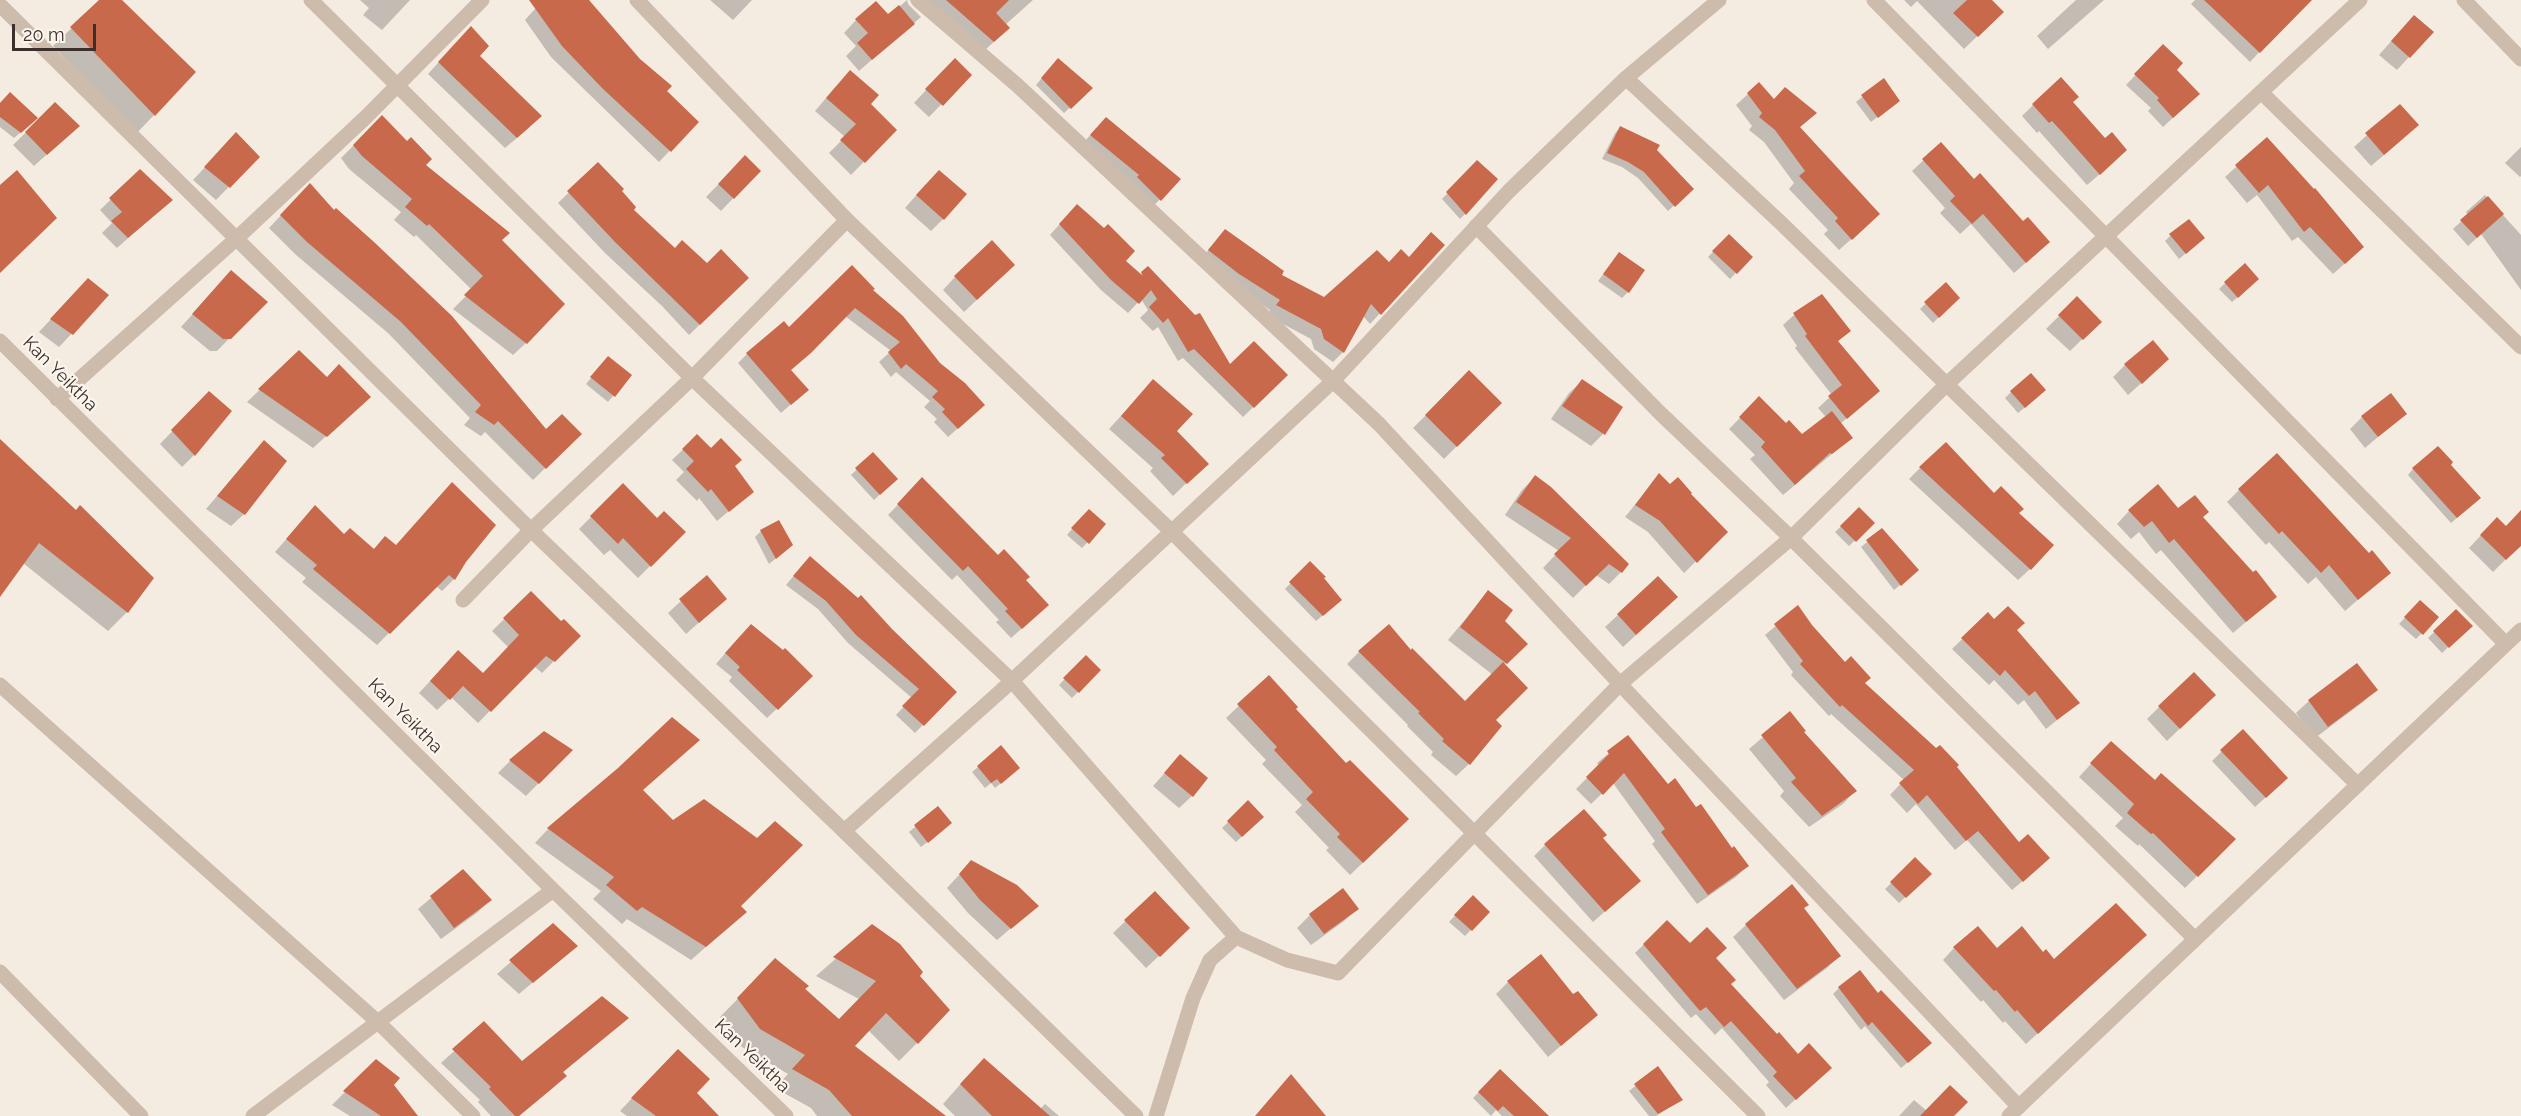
<!DOCTYPE html>
<html>
<head>
<meta charset="utf-8">
<style>
	body { margin:0 }
	#map { position:relative; width:2521px; height:1116px; overflow:hidden; background:#f4ebe1; font-family:Raleway,sans-serif }
	canvas { display:block }
	.scale { position:absolute; left:12px; top:24px; width:84px; height:27px; box-sizing:border-box; border:3px solid #3b302b; border-top:0; padding-left:8px; font-size:18px; line-height:21px; white-space:nowrap; color:#3b302b; -webkit-text-stroke:4px #fbf5ee; paint-order:stroke }
</style>
</head>
<body>
<div id="map">
<canvas width="2521" height="1116"></canvas>
<div class="scale">20 m</div>
</div>
<script>
const ctx = document.querySelector('canvas').getContext('2d');
ctx.lineJoin = 'round';
function fillPath(path, color) { ctx.fillStyle = color; ctx.fill(path, 'evenodd'); }
const shape = rows => new Path2D(rows.map(r => 'M' + r).join(''));
function trace(path, color, width, dash) { ctx.strokeStyle = color; ctx.lineWidth = width; ctx.lineCap = dash ? 'butt' : 'round'; ctx.setLineDash(dash || []); ctx.stroke(path); }
function write(font, color, halo, rows, align = 'center') {
  ctx.font = font + ' Raleway,sans-serif'; ctx.lineWidth = 4.5; ctx.setLineDash([]); ctx.textBaseline = 'middle'; ctx.strokeStyle = halo; ctx.fillStyle = color; for (const [text, x, y, turn = 0] of rows) {
    ctx.save(); ctx.translate(x, y); ctx.rotate((+turn || 0) * Math.PI / 180); ctx.textAlign = isNaN(turn) ? turn : align; if (halo) ctx.strokeText(text, 0, 0); ctx.fillText(text, 0, 0); ctx.restore();
  }
}
fillPath(shape([
	[101,0,119,0,154,115,136,134,53,46],
	[360,0,410,0,382,30,363,15,369,8],
	[543,0,587,0,665,91,697,122,659,162,551,57,525,20],
	[710,0,752,0,733,20],
	[907,0,908,4,921,17,859,71,846,56,856,46,844,33,856,20,888,17],
	[908,0,1033,0,1005,25,999,37,984,51,914,1],
	[1904,0,1990,0,2002,12,1964,49,1917,1,1911,7],
	[2076,0,2104,0,2048,49,2037,36],
	[2195,0,2308,0,2250,62,2191,4],
	[2402,29,2432,32,2397,70,2379,55],
	[460,39,478,56,530,127,505,148,428,74],
	[2163,46,2188,104,2163,127,2148,111,2151,108,2126,85],
	[1052,66,1091,88,1064,113,1036,85],
	[942,73,970,75,929,117,914,103],
	[1883,80,1898,101,1871,122,1856,102],
	[838,84,895,130,851,175,829,153,845,137,815,111],
	[1748,94,1815,113,1799,128,1866,226,1839,250,1824,234,1828,230,1789,189,1794,183,1764,142,1749,130,1752,126,1736,105],
	[2071,102,2114,162,2087,185,2039,131,2037,133,2022,116,2033,105],
	[55,104,65,138,34,166,13,145],
	[0,105,30,124,14,138,0,127],
	[2399,106,2404,138,2371,166,2354,147],
	[382,117,424,165,500,240,526,343,513,355,453,309,472,290,416,235,414,237,394,220,401,212,349,169,341,158],
	[1621,127,1656,150,1692,189,1668,211,1638,178,1622,167,1602,159,1615,133],
	[1096,128,1178,179,1151,209,1082,145],
	[2267,139,2351,258,2333,274,2298,237,2292,241,2257,195,2247,203,2225,177],
	[1941,144,2037,253,2014,273,1971,224,1960,234,1940,213,1945,208,1912,171],
	[224,147,258,157,216,200,193,180],
	[2521,147,2521,176,2520,177,2505,163],
	[745,157,759,171,721,211,706,197],
	[1477,162,1465,214,1460,219,1442,199],
	[598,164,632,210,675,250,707,265,747,278,689,335,662,306,605,253,558,203],
	[140,171,171,200,117,248,102,233,112,223,100,210],
	[926,184,943,219,931,231,905,208],
	[2485,195,2521,235,2521,290,2481,234,2468,246,2453,229,2468,215,2466,212],
	[298,197,546,432,580,434,533,480,485,432,481,436,464,425,470,418,389,334,295,254,269,228],
	[1067,216,1140,275,1148,268,1195,317,1230,367,1286,375,1243,417,1183,358,1178,361,1158,327,1153,331,1140,318,1148,310,1141,299,1128,313,1101,290,1050,235],
	[1225,231,1280,275,1324,299,1389,264,1443,245,1370,324,1363,316,1343,352,1333,362,1314,349,1311,339,1268,316,1270,310,1199,261],
	[1729,236,1751,257,1730,279,1708,257],
	[2170,236,2197,244,2179,259,2165,241],
	[1619,254,1628,292,1622,298,1598,281],
	[2244,265,2252,285,2232,302,2219,289],
	[955,277,1001,277,964,312,943,290],
	[1946,284,1958,298,1933,323,1920,309],
	[219,285,265,302,217,351,210,351,181,327],
	[871,290,974,414,948,437,934,422,937,419,924,407,930,401,896,372,891,377,879,362,891,351,845,316,790,370,797,399,781,413,738,363,747,354,789,329],
	[76,292,107,296,59,347,39,332],
	[1822,296,1849,331,1837,342,1867,401,1840,424,1851,438,1783,495,1750,459,1755,455,1729,429,1759,399,1786,425,1802,436,1826,417,1818,408,1832,395,1795,348,1797,346,1783,325,1794,315],
	[2077,298,2100,322,2070,351,2046,329],
	[299,352,356,409,313,448,247,402],
	[603,364,630,376,608,402,586,384],
	[2125,365,2155,371,2128,395,2113,377],
	[1469,372,1500,403,1444,459,1413,428],
	[1582,381,1603,434,1591,446,1551,419,1569,393],
	[2011,392,2039,396,2018,413,2005,398],
	[209,393,194,455,182,467,160,444],
	[1141,394,1206,464,1173,496,1150,471,1153,468,1109,429],
	[2405,414,2365,448,2350,429,2362,417],
	[697,436,733,466,752,492,717,521,699,498,697,501,676,480,684,472,672,460],
	[0,441,75,512,152,578,127,612,108,631,23,563,0,595],
	[873,454,896,479,874,500,851,475],
	[252,455,244,514,231,526,206,509],
	[2449,465,2473,504,2451,523,2408,475,2413,469],
	[1920,468,1994,495,2017,514,2030,569,2018,580,1909,479],
	[1659,475,1670,486,1689,494,1726,532,1684,573,1648,532,1625,517],
	[1535,477,1621,572,1609,584,1596,575,1573,598,1543,568,1559,551,1505,515,1522,490],
	[922,480,998,557,1025,580,1037,615,1011,638,996,622,999,620,957,575,952,580,888,515],
	[623,485,657,520,684,532,638,578,610,550,604,555,579,529],
	[2239,490,2368,555,2388,573,2345,611,2316,577,2308,584,2269,542,2266,545,2227,502],
	[315,507,343,536,373,550,385,538,395,546,465,561,454,579,442,591,436,586,377,645,302,582,306,578,275,552],
	[1859,509,1873,523,1849,546,1835,532],
	[2178,510,2201,518,2275,597,2233,633,2161,550,2156,554,2139,532,2131,539,2117,524,2129,511],
	[1083,516,1104,525,1082,548,1067,535],
	[2521,521,2521,544,2493,572,2469,548,2485,531,2506,528],
	[1882,530,1911,576,1894,590,1861,547],
	[761,531,785,551,769,564,755,537],
	[1310,563,1322,578,1334,606,1316,621,1285,589],
	[802,566,891,630,955,692,915,733,896,715,912,698,848,643,818,609,786,585],
	[707,577,725,599,686,634,668,613],
	[1658,578,1663,610,1623,647,1605,627],
	[1488,592,1503,621,1525,644,1504,665,1494,720,1469,764,1456,776,1431,755,1433,752,1407,726,1408,725,1347,664,1359,652,1411,652,1465,703,1493,675,1448,640],
	[531,593,561,623,579,636,542,673,534,666,478,723,451,697,437,710,419,693,447,663,483,675,509,648,492,631],
	[2420,602,2437,618,2416,639,2399,624],
	[1798,607,1811,626,1864,684,1955,767,2038,868,2012,890,1967,840,1955,850,1916,804,1907,813,1890,795,1904,780,1831,714,1829,716,1791,675,1793,672,1765,635],
	[2456,611,2470,626,2442,653,2428,638],
	[1988,614,1994,621,2015,630,2078,703,2046,729,2024,700,2018,705,1994,680,1989,685,1952,649],
	[741,635,811,676,767,718,729,681,732,677,716,664],
	[1086,657,1099,670,1072,698,1059,685],
	[1269,677,1395,832,1350,875,1326,850,1329,848,1295,812,1302,805,1262,764,1266,760,1226,718],
	[2376,690,2363,702,2315,738,2296,713,2309,701],
	[2159,707,2202,707,2167,741,2147,719],
	[1790,714,1802,732,1855,791,1843,804,1809,827,1780,796,1784,791,1749,749],
	[1628,737,1667,786,1696,809,1747,866,1736,877,1697,904,1652,844,1655,841,1613,783,1591,804,1576,789,1599,766,1597,763],
	[571,750,526,796,498,773,510,761],
	[2222,751,2276,788,2255,807,2212,761],
	[2099,755,2154,782,2234,839,2185,888,2139,844,2138,846,2115,826,2123,818,2079,777],
	[1180,756,1192,796,1179,808,1153,786],
	[978,767,1012,774,995,788,991,783,985,788,972,772],
	[642,791,739,906,731,925,691,960,627,919,622,924,593,899,601,891,535,843,548,829],
	[1248,803,1262,817,1236,842,1222,828],
	[938,808,944,829,921,847,909,832],
	[1601,838,1627,892,1593,922,1534,856,1545,845],
	[1915,860,1930,874,1899,903,1885,889],
	[971,862,1037,906,997,940,968,913,947,888],
	[463,871,490,900,478,912,441,939,418,909],
	[1343,890,1357,909,1344,921,1311,945,1297,928,1310,915],
	[1155,893,1176,940,1146,968,1113,933],
	[1473,897,1488,912,1465,936,1449,922],
	[1803,908,1839,956,1827,968,1784,1000,1733,937,1746,925],
	[1667,922,1690,945,1715,958,1729,985,1777,1036,1821,1076,1786,1108,1766,1085,1769,1082,1722,1028,1715,1035,1696,1014,1691,1018,1635,953],
	[553,925,576,946,519,994,497,974],
	[873,926,918,976,917,1043,899,1061,868,1030,853,1046,944,1116,817,1116,811,1108,775,1088,788,1074,742,1047,720,1017,776,960,839,1021,859,999,816,976],
	[2133,947,2026,1044,2005,1021,2003,1023,1983,1000,1981,1002,1943,960,1954,948,2043,954,2054,961],
	[1508,982,1573,997,1596,1015,1548,1057,1496,994],
	[1839,988,1924,1048,1901,1068,1865,1026,1861,1030,1833,994],
	[626,1018,562,1073,565,1076,553,1088,519,1116,491,1116,478,1102,480,1100,441,1063,484,1024,522,1063],
	[376,1061,392,1085,416,1116,350,1116,332,1105],
	[665,1063,695,1093,715,1116,627,1116,620,1111],
	[1658,1068,1681,1100,1656,1116,1649,1116,1629,1091],
	[1500,1071,1548,1116,1502,1116,1496,1110,1491,1116,1473,1098],
	[966,1078,1040,1109,1045,1104,1059,1116,955,1116,943,1104],
	[1914,1100,1927,1111,1952,1116,1899,1116]
]), '#0003');
fillPath(shape([
	[99,0,122,0,196,72,155,116,70,27],
	[529,0,589,0,640,59,672,86,667,91,699,122,671,152,602,88,562,46],
	[946,0,1009,0,996,13,1010,28,994,42],
	[1967,0,1992,0,2004,12,1978,37,1953,13],
	[2204,0,2312,0,2260,53],
	[876,1,888,14,899,5,915,24,872,60,857,43,868,33,855,19],
	[2414,15,2434,32,2410,58,2391,41],
	[471,26,489,46,480,56,542,116,517,138,438,62],
	[2163,44,2183,63,2177,70,2200,94,2173,118,2157,100,2159,98,2134,74],
	[955,58,972,75,943,106,925,89],
	[1058,58,1093,88,1071,109,1041,78],
	[850,70,879,95,871,104,897,130,865,163,840,140,856,124,826,98],
	[2061,77,2079,97,2073,102,2105,138,2112,132,2127,150,2100,175,2063,133,2052,121,2049,123,2032,104],
	[1884,78,1900,101,1878,118,1861,95],
	[1759,82,1774,99,1785,87,1817,113,1800,127,1880,214,1852,240,1835,221,1838,218,1799,176,1805,171,1775,130,1759,117,1762,113,1747,93],
	[10,92,38,118,21,133,0,117,0,103],
	[55,102,80,126,47,155,25,132],
	[2400,104,2419,125,2384,155,2365,133],
	[382,115,407,141,411,137,432,159,426,165,510,233,502,240,565,304,527,344,464,295,483,276,429,224,427,226,405,207,412,199,362,156,353,145],
	[1106,117,1181,179,1161,201,1137,177,1139,175,1090,135],
	[1620,126,1660,145,1657,150,1694,189,1675,207,1644,172,1628,162,1607,153],
	[236,132,260,157,230,188,204,167],
	[2267,137,2314,189,2315,188,2364,247,2345,264,2310,227,2304,232,2268,185,2259,193,2235,165],
	[1941,142,1974,179,1980,173,2023,221,2028,217,2050,242,2026,263,1983,214,1972,224,1950,201,1955,196,1922,159],
	[745,155,761,171,734,199,718,184],
	[1477,160,1498,179,1466,215,1446,192],
	[598,162,624,189,622,191,636,207,634,210,675,248,682,240,707,263,721,249,749,278,700,325,615,242,567,191],
	[140,169,173,200,128,238,111,221,122,212,109,198],
	[17,170,57,218,0,273,0,185],
	[939,170,967,194,944,220,916,195],
	[310,183,334,210,336,208,374,242,452,316,546,429,562,414,582,434,546,469,498,421,494,425,475,412,481,405,401,322,307,242,280,215],
	[2488,196,2504,214,2477,238,2460,220],
	[1077,204,1104,228,1108,224,1135,251,1126,261,1143,276,1141,272,1148,266,1195,315,1200,313,1230,364,1254,341,1288,375,1254,408,1194,349,1188,352,1168,318,1163,323,1149,307,1157,299,1151,290,1139,304,1111,280,1059,224],
	[2189,219,2205,238,2186,254,2169,234],
	[1225,229,1284,271,1282,275,1324,297,1377,250,1389,262,1401,249,1409,257,1431,232,1445,245,1381,315,1371,304,1344,353,1324,339,1321,329,1276,305,1280,300,1239,274,1208,250],
	[1729,234,1753,257,1737,274,1712,251],
	[992,240,1015,265,977,300,954,276],
	[1619,252,1645,270,1629,293,1603,274],
	[2245,263,2259,279,2238,298,2224,282],
	[852,265,875,289,873,290,903,316,940,363,965,383,985,405,958,429,942,412,945,409,932,397,938,391,906,364,901,369,888,352,900,342,855,308,811,353,791,370,809,390,791,405,746,353,784,321,789,327],
	[231,270,268,302,231,339,223,339,192,314],
	[88,278,109,295,73,335,50,319],
	[1946,282,1960,298,1939,318,1924,302],
	[1822,294,1851,331,1838,341,1880,391,1847,419,1828,396,1842,385,1805,336,1807,334,1793,313],
	[2077,296,2102,322,2083,340,2058,315],
	[2153,340,2169,359,2142,384,2124,364],
	[299,350,327,377,339,364,371,397,327,437,258,389],
	[608,356,632,375,615,397,590,377],
	[1469,370,1502,403,1457,447,1425,415],
	[2031,373,2046,390,2025,408,2010,391],
	[1153,379,1193,414,1177,431,1209,464,1187,484,1161,458,1165,455,1121,416],
	[1582,379,1623,407,1605,435,1562,406],
	[209,391,232,411,195,456,171,430],
	[2391,393,2407,414,2378,437,2361,416],
	[1759,396,1786,423,1789,420,1802,434,1832,411,1853,438,1832,454,1830,453,1795,485,1761,447,1765,442,1739,417],
	[697,434,711,448,721,438,742,460,735,466,754,492,729,512,711,489,708,492,686,469,694,461,682,449],
	[0,439,76,510,80,505,154,578,128,613,39,543,0,597],
	[264,440,287,461,245,515,217,496],
	[1946,442,1994,493,2001,486,2024,509,2019,513,2054,545,2031,570,1919,467],
	[2438,446,2453,462,2451,465,2481,498,2457,518,2412,468],
	[873,452,898,479,880,495,855,468],
	[2277,453,2369,553,2372,550,2391,573,2358,600,2329,565,2321,573,2282,531,2279,534,2238,489],
	[1659,473,1670,484,1678,477,1692,493,1691,494,1728,532,1697,563,1660,521,1635,505],
	[1535,475,1551,487,1629,564,1622,573,1609,564,1586,586,1554,554,1571,538,1516,502],
	[922,477,998,555,1004,549,1030,577,1026,580,1049,605,1022,629,1005,611,1008,609,968,566,963,571,897,504],
	[452,482,496,525,466,562,455,580,449,575,390,634,313,569,317,565,286,539,315,505,344,534,350,528,374,549,385,536,396,545],
	[623,483,657,518,664,511,686,532,651,567,623,538,618,544,590,516],
	[2158,484,2178,508,2195,495,2209,512,2203,517,2253,572,2256,570,2277,597,2246,622,2174,539,2169,543,2152,521,2144,527,2128,510],
	[1859,507,1875,523,1856,542,1840,526],
	[1089,509,1106,524,1089,544,1071,528],
	[2521,510,2521,546,2506,560,2480,535,2497,517,2506,526],
	[779,520,793,545,776,559,760,530],
	[1882,528,1919,570,1901,586,1866,540],
	[810,556,858,598,861,595,892,629,957,692,924,726,902,706,919,689,856,635,826,601,793,576],
	[1310,561,1326,577,1324,578,1342,600,1323,616,1289,582],
	[707,575,727,599,699,623,679,599],
	[1658,576,1678,597,1636,635,1617,614],
	[1488,590,1513,610,1505,621,1528,644,1507,664,1460,627],
	[531,591,561,621,564,619,581,636,555,662,546,656,491,712,463,686,450,700,430,681,458,650,483,673,519,635,503,618],
	[2420,600,2439,617,2423,635,2404,617],
	[1798,605,1812,625,1845,662,1851,656,1871,678,1865,683,1936,748,1940,745,1959,765,1957,767,2019,842,2028,834,2050,858,2023,882,1978,831,1966,841,1927,795,1918,804,1899,783,1914,770,1842,705,1840,707,1800,664,1803,661,1774,624],
	[2008,606,2025,623,2017,630,2080,703,2057,720,2035,691,2029,696,2005,670,2000,676,1961,638,1988,612,1994,619],
	[2456,609,2473,626,2449,648,2433,631],
	[751,624,783,650,785,648,813,676,778,710,737,670,740,667,725,653],
	[1389,624,1411,650,1412,648,1465,701,1503,662,1528,688,1496,720,1502,726,1470,765,1442,741,1444,739,1418,713,1420,712,1358,651],
	[1086,655,1101,670,1079,693,1063,678],
	[2357,663,2378,690,2328,727,2308,700],
	[2194,672,2216,695,2180,729,2158,706],
	[1269,675,1298,707,1296,709,1346,763,1350,760,1409,819,1363,863,1337,837,1340,834,1306,799,1313,792,1274,750,1277,747,1237,704],
	[1790,711,1806,731,1804,732,1857,791,1822,816,1791,782,1796,778,1761,735],
	[672,717,700,740,643,790,673,820,704,799,757,838,775,821,803,845,741,906,747,912,706,947,642,907,637,911,606,885,614,877,547,828,618,768],
	[2243,729,2288,778,2266,798,2220,750],
	[544,731,573,750,539,784,509,760],
	[1628,735,1668,784,1675,778,1696,807,1701,804,1732,848,1734,846,1749,866,1708,895,1661,832,1665,829,1624,773,1603,795,1586,777,1609,754,1607,751],
	[2111,741,2155,780,2161,773,2236,839,2198,877,2153,833,2151,834,2127,813,2134,804,2090,763],
	[1001,745,1020,768,1001,784,997,779,991,783,977,766],
	[1180,754,1208,778,1193,797,1164,773],
	[1248,800,1264,817,1242,837,1227,821],
	[938,806,952,823,928,843,914,825],
	[1584,809,1607,835,1603,838,1641,881,1605,912,1544,844],
	[1915,857,1932,874,1906,898,1890,882],
	[971,860,1017,885,1039,906,1011,929,980,900,959,874],
	[463,869,492,900,454,928,430,896],
	[1792,884,1809,905,1804,908,1841,956,1797,989,1745,924],
	[1343,888,1359,909,1324,934,1309,914],
	[1155,891,1190,928,1160,957,1124,920],
	[1473,895,1490,912,1472,931,1454,915],
	[2116,903,2147,935,2038,1034,2017,1010,2015,1012,1996,990,1994,991,1953,947,1978,926,1997,948,2022,926,2043,952,2046,949,2054,959],
	[1667,920,1690,943,1707,927,1727,948,1716,958,1736,980,1731,984,1777,1034,1779,1032,1798,1054,1809,1043,1832,1068,1796,1100,1773,1076,1777,1072,1731,1021,1724,1027,1706,1007,1700,1011,1643,944],
	[553,923,578,946,533,983,509,960],
	[872,924,900,944,923,972,920,976,950,1010,918,1044,886,1013,855,1046,946,1116,852,1116,829,1090,792,1069,805,1055,760,1029,737,998,775,958,809,986,805,989,839,1019,876,981,833,957],
	[1541,954,1573,994,1578,991,1598,1015,1561,1046,1507,981],
	[1860,970,1878,993,1881,990,1932,1043,1908,1063,1872,1022,1868,1026,1838,987],
	[602,996,629,1018,563,1072,567,1076,519,1116,515,1116,489,1089,491,1087,452,1049,484,1021,522,1061],
	[678,1049,710,1079,697,1093,719,1116,656,1116,631,1098],
	[984,1058,1050,1116,992,1116,960,1084],
	[376,1059,400,1078,394,1085,418,1116,381,1116,343,1091],
	[1658,1066,1683,1100,1658,1114,1634,1084],
	[1500,1069,1549,1116,1514,1116,1503,1106,1498,1111,1478,1092],
	[1291,1074,1326,1116,1255,1116],
	[1950,1085,1968,1102,1954,1116,1920,1116]
]), '#c8694b');
trace(shape([
	[311,0,692,378,1012,681,1236,937,1287,960,1338,973,1620,684,1791,538,1947,384,2360,0],
	[637,0,847,220,1171,531,1758,1116],
	[918,0,1017,85,1379,424,1620,684,2019,1107],
	[1874,0,2506,644],
	[2464,0,2521,59],
	[0,5,531,530,844,831,1136,1116],
	[1626,78,1719,0],
	[2261,92,2521,347],
	[1476,226,1660,413,1791,538,2195,939],
	[0,341,553,890,786,1116],
	[57,399,236,239,366,117,482,0],
	[463,600,531,530,692,378,847,220],
	[0,685,379,1023,473,1116],
	[844,831,1002,690,1333,381,1509,191,1626,78,1782,224,2358,785],
	[0,972,141,1116],
	[253,1116,553,890],
	[1156,1116,1193,998,1210,960,1236,937],
	[2009,1116,2521,630]
]), '#cdbbac', 15);
write('18px', '#3b302b', '#fbf5ee', [
	["Kan Yeiktha",60,374,45],
	["Kan Yeiktha",405,716,45],
	["Kan Yeiktha",752,1056,44]
]);
</script>
</body>
</html>
